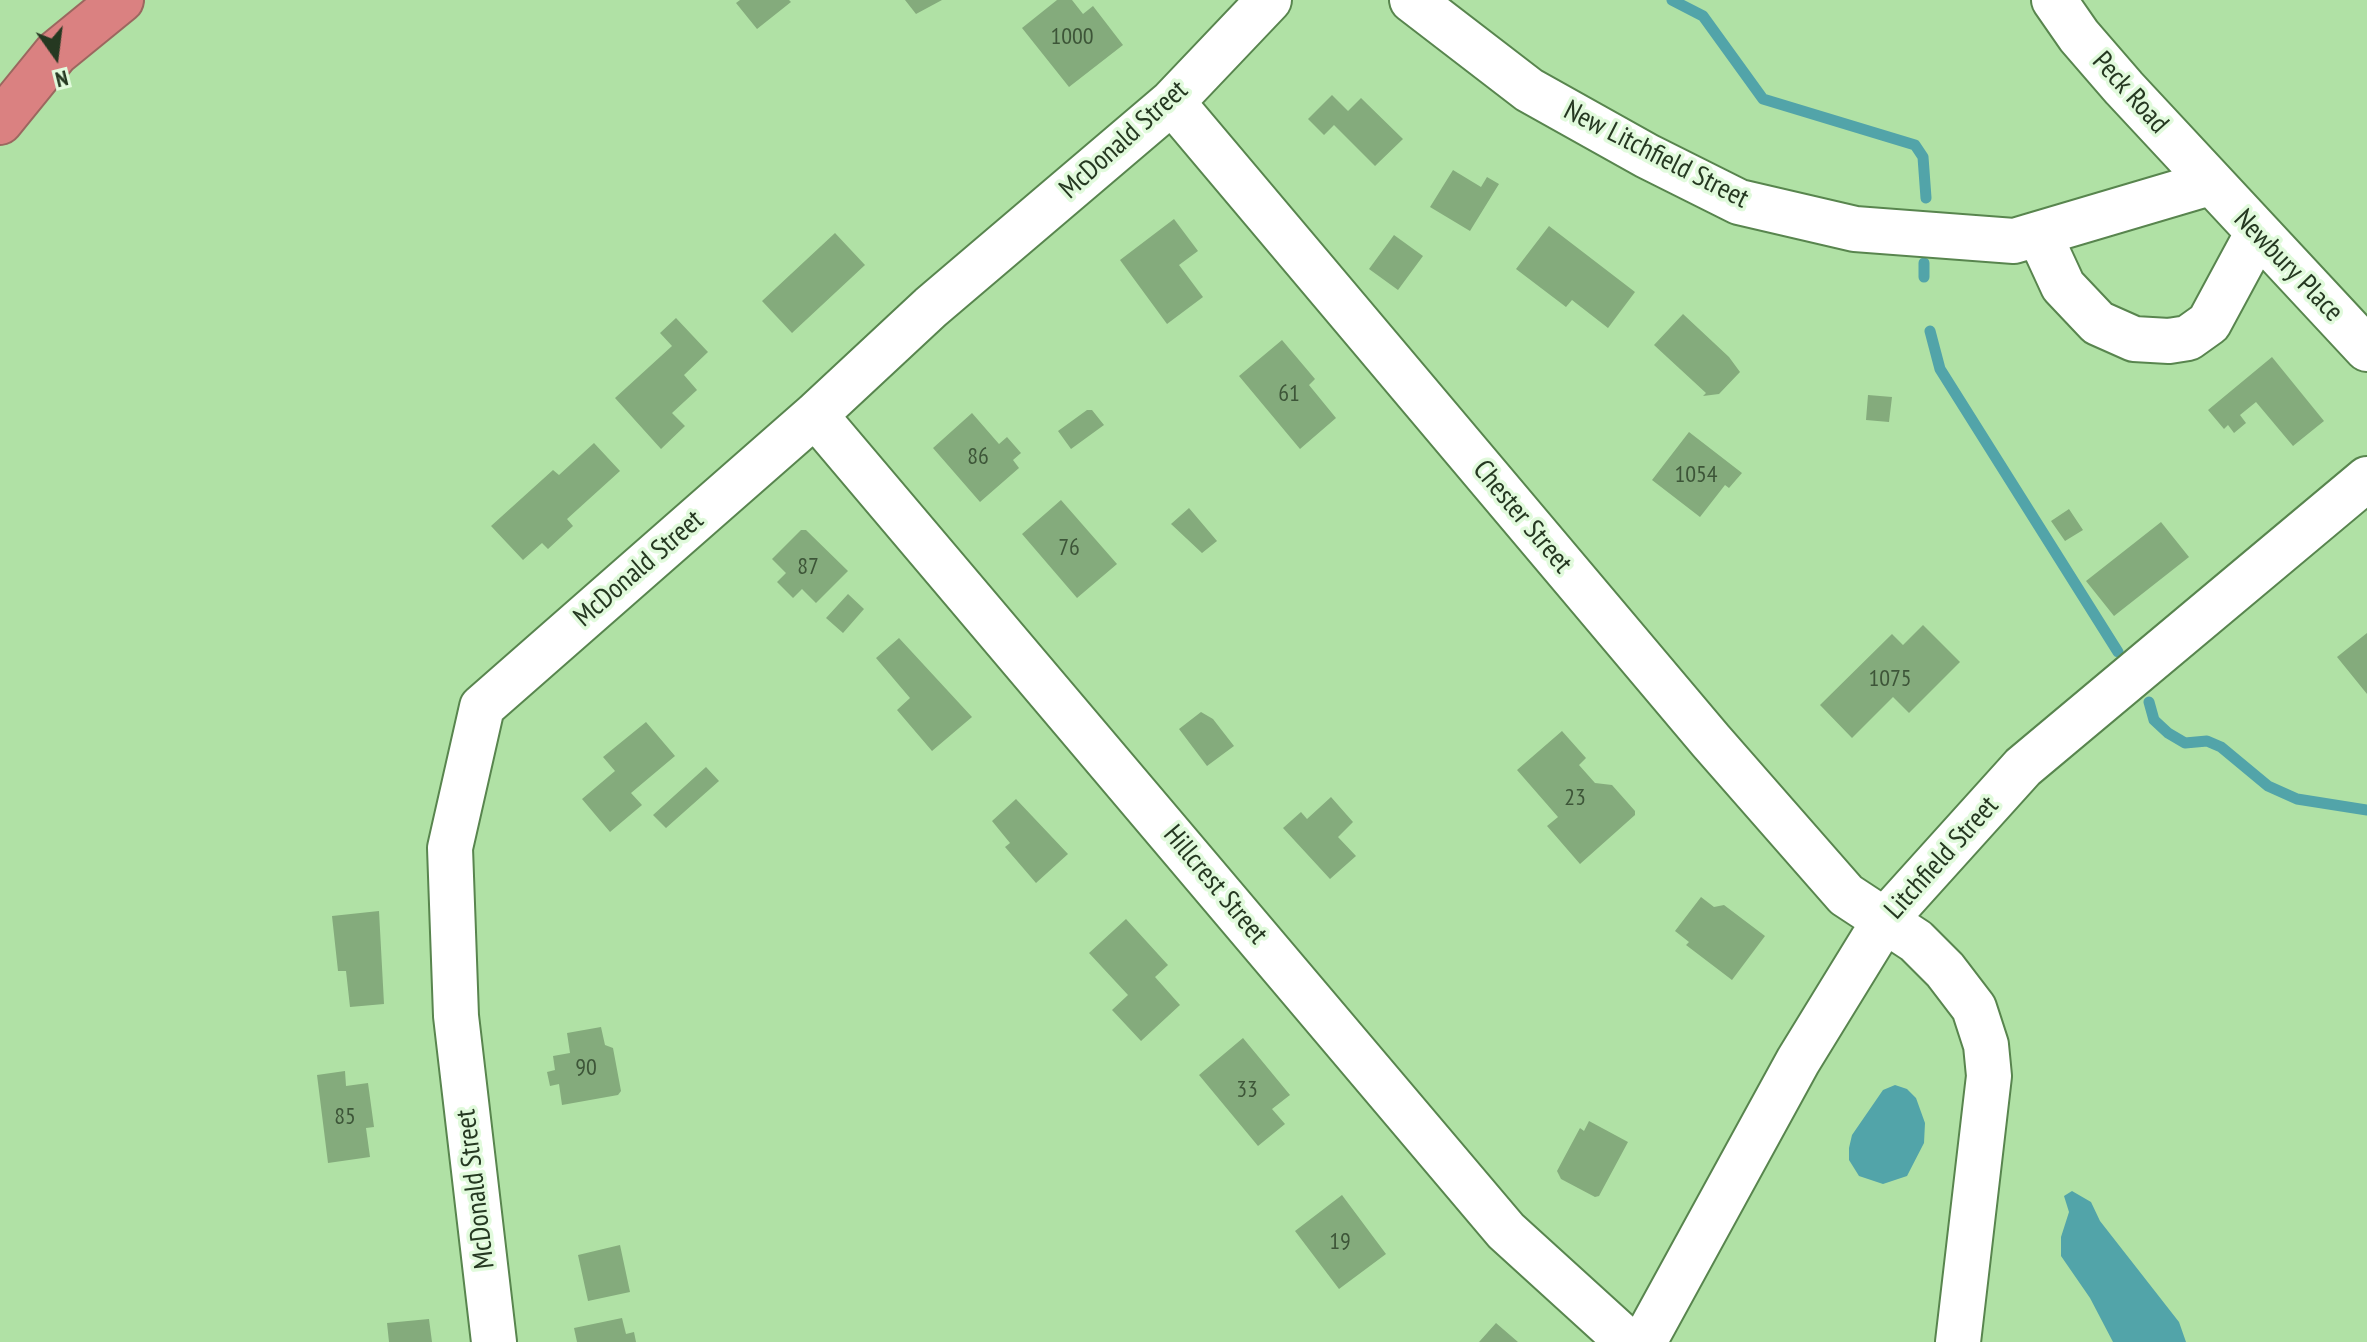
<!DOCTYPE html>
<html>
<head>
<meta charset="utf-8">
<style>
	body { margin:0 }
	#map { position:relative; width:2367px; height:1342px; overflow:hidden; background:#b0e1a5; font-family:"PT Sans Narrow",sans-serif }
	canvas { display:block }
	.north { position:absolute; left:16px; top:16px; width:80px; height:80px; -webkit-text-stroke:6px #e1fadc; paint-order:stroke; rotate:166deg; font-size:22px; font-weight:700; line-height:32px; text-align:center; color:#253821 }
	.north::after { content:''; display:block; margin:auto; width:28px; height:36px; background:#253821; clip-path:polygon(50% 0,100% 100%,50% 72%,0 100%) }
</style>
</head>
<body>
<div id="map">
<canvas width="2367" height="1342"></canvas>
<div class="north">N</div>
</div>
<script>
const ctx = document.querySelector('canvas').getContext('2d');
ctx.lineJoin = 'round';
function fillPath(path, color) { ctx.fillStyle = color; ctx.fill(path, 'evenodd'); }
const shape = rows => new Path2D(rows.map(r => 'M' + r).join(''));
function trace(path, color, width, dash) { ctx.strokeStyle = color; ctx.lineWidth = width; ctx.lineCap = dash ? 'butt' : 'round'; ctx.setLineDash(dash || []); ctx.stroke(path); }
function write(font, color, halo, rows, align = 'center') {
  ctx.font = font + ' "PT Sans Narrow",sans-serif'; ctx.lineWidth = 7; ctx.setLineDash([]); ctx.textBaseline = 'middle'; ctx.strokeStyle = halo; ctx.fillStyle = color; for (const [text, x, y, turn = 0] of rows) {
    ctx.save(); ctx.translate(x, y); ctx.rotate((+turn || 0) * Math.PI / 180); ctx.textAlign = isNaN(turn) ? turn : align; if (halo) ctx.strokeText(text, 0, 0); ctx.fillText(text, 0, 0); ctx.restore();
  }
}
fillPath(shape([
	[1895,1085,1907,1089,1916,1098,1925,1123,1924,1143,1907,1176,1883,1184,1859,1176,1849,1160,1849,1148,1852,1135,1883,1090],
	[2072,1191,2091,1202,2100,1221,2179,1322,2186,1342,2113,1342,2090,1298,2061,1256,2061,1237,2069,1212,2064,1196]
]), '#52a4a9');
trace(shape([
	[1672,0,1703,16,1763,99,1915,145,1923,157,1926,198],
	[1924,263,1924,277],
	[1930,331,1940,369,2118,652],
	[2149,702,2154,720,2168,733,2185,743,2207,741,2221,747,2268,786,2297,799,2367,810]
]), '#52a4a9', 11);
fillPath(shape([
	[740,0,789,0,791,2,757,29,736,3],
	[905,0,942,0,916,14],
	[1057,0,1072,0,1083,14,1093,6,1123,45,1069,87,1022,28],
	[1332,95,1348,111,1361,98,1403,139,1375,166,1334,125,1324,135,1308,119],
	[1453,170,1481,187,1487,177,1499,184,1470,231,1430,207],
	[1174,219,1198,251,1179,265,1203,297,1167,324,1120,260],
	[1549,226,1635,292,1608,328,1572,300,1566,307,1516,269],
	[835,233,865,265,792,333,762,301],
	[1394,235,1423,256,1398,290,1369,269],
	[1683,314,1729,357,1740,372,1719,394,1703,396,1706,393,1654,345],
	[676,318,708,352,684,375,697,390,672,413,685,426,661,449,615,398,672,346,660,333],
	[1282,340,1315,379,1309,385,1336,418,1300,449,1239,376],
	[2272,357,2324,421,2293,446,2256,402,2240,415,2246,423,2234,433,2228,425,2224,429,2208,410],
	[1868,395,1892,397,1889,422,1866,420],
	[1087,410,1092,410,1104,425,1071,449,1058,431],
	[972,413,999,444,1007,437,1021,453,1013,460,1019,468,980,502,933,448],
	[1689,432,1742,473,1729,488,1725,485,1700,517,1652,480],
	[594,443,620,471,567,519,573,526,548,549,542,543,523,560,491,526,553,470,559,475],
	[1061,500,1117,564,1077,598,1022,534],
	[1189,508,1217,541,1202,553,1171,524],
	[2069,509,2083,530,2065,541,2051,521],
	[2161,522,2189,557,2114,616,2086,581],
	[801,530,806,530,848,571,816,603,802,589,793,598,777,582,786,573,772,559],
	[848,594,864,609,843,633,826,618],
	[1923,625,1960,662,1909,713,1893,697,1852,738,1820,705,1892,634,1903,645],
	[2367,633,2367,694,2337,657],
	[899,638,972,717,932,751,897,710,910,698,876,658],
	[1201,712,1213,719,1234,746,1207,766,1179,729],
	[646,722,675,756,631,793,642,805,610,832,582,799,615,771,603,757],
	[1562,731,1586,758,1579,765,1595,783,1612,785,1635,811,1635,815,1580,864,1547,826,1558,817,1517,770],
	[706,767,719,781,666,828,653,815],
	[1331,797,1353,822,1338,837,1356,856,1330,879,1283,828,1301,812,1307,819],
	[1016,799,1068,854,1036,883,1005,847,1010,843,992,821],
	[1701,897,1714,907,1724,905,1765,936,1732,980,1686,945,1689,942,1675,931],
	[379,911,384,1004,350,1007,346,971,338,971,332,916],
	[1126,919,1168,965,1155,977,1180,1005,1141,1041,1112,1010,1128,995,1089,953],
	[601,1027,605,1045,613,1048,621,1091,618,1095,562,1105,559,1084,550,1086,547,1072,555,1070,553,1056,570,1053,567,1033],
	[1243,1038,1290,1095,1272,1109,1285,1124,1258,1146,1199,1075],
	[345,1071,346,1086,368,1083,374,1127,366,1128,370,1157,328,1163,317,1075],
	[1589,1121,1628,1142,1599,1196,1595,1197,1561,1179,1557,1171,1580,1128,1584,1131],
	[1342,1195,1386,1254,1339,1289,1295,1231],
	[620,1245,630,1292,588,1301,578,1255],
	[622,1318,626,1334,634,1332,636,1342,577,1342,574,1328],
	[429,1319,432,1342,389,1342,387,1323],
	[1496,1323,1518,1342,1479,1342]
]), '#84ab7c');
const minor = shape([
	[1412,0,1529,90,1647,156,1739,202,1855,229,2014,241,2210,183],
	[2054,0,2079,36,2124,88,2367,349],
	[1172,102,1711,741,1846,895,1916,941,1945,970,1974,1008,1986,1045,1989,1076,1958,1342],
	[2039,234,2063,286,2098,323,2134,339,2169,341,2188,338,2209,323,2257,234],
	[815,415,1506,1231,1628,1342],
	[494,1342,456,1016,450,848,482,707,815,415,931,307,1172,102,1269,0],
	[1644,1342,1798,1061,1884,921,2023,767,2367,479]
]);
const highway = shape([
	[0,122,56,53,121,0]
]);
trace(minor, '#58854e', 48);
trace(highway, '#9b675f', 48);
trace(minor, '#fff', 44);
trace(highway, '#da8181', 44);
write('24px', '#3d5538', null, [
	["1000",1072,37],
	["61",1289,394],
	["86",978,457],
	["1054",1696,475],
	["76",1069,548],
	["87",808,567],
	["1075",1890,679],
	["23",1575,798],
	["90",586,1068],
	["33",1247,1090],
	["85",345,1117],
	["19",1340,1242]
]);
write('28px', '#253821', '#e1fadc', [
	["Peck Road",2130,93,48],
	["McDonald Street",1124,140,-42],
	["New Litchfield Street",1656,155,27],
	["Newbury Place",2288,266,46],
	["Chester Street",1522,517,50],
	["McDonald Street",639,569,-41],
	["Litchfield Street",1942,858,-48],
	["Hillcrest Street",1215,885,50],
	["McDonald Street",476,1189,-97]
]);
</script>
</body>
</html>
